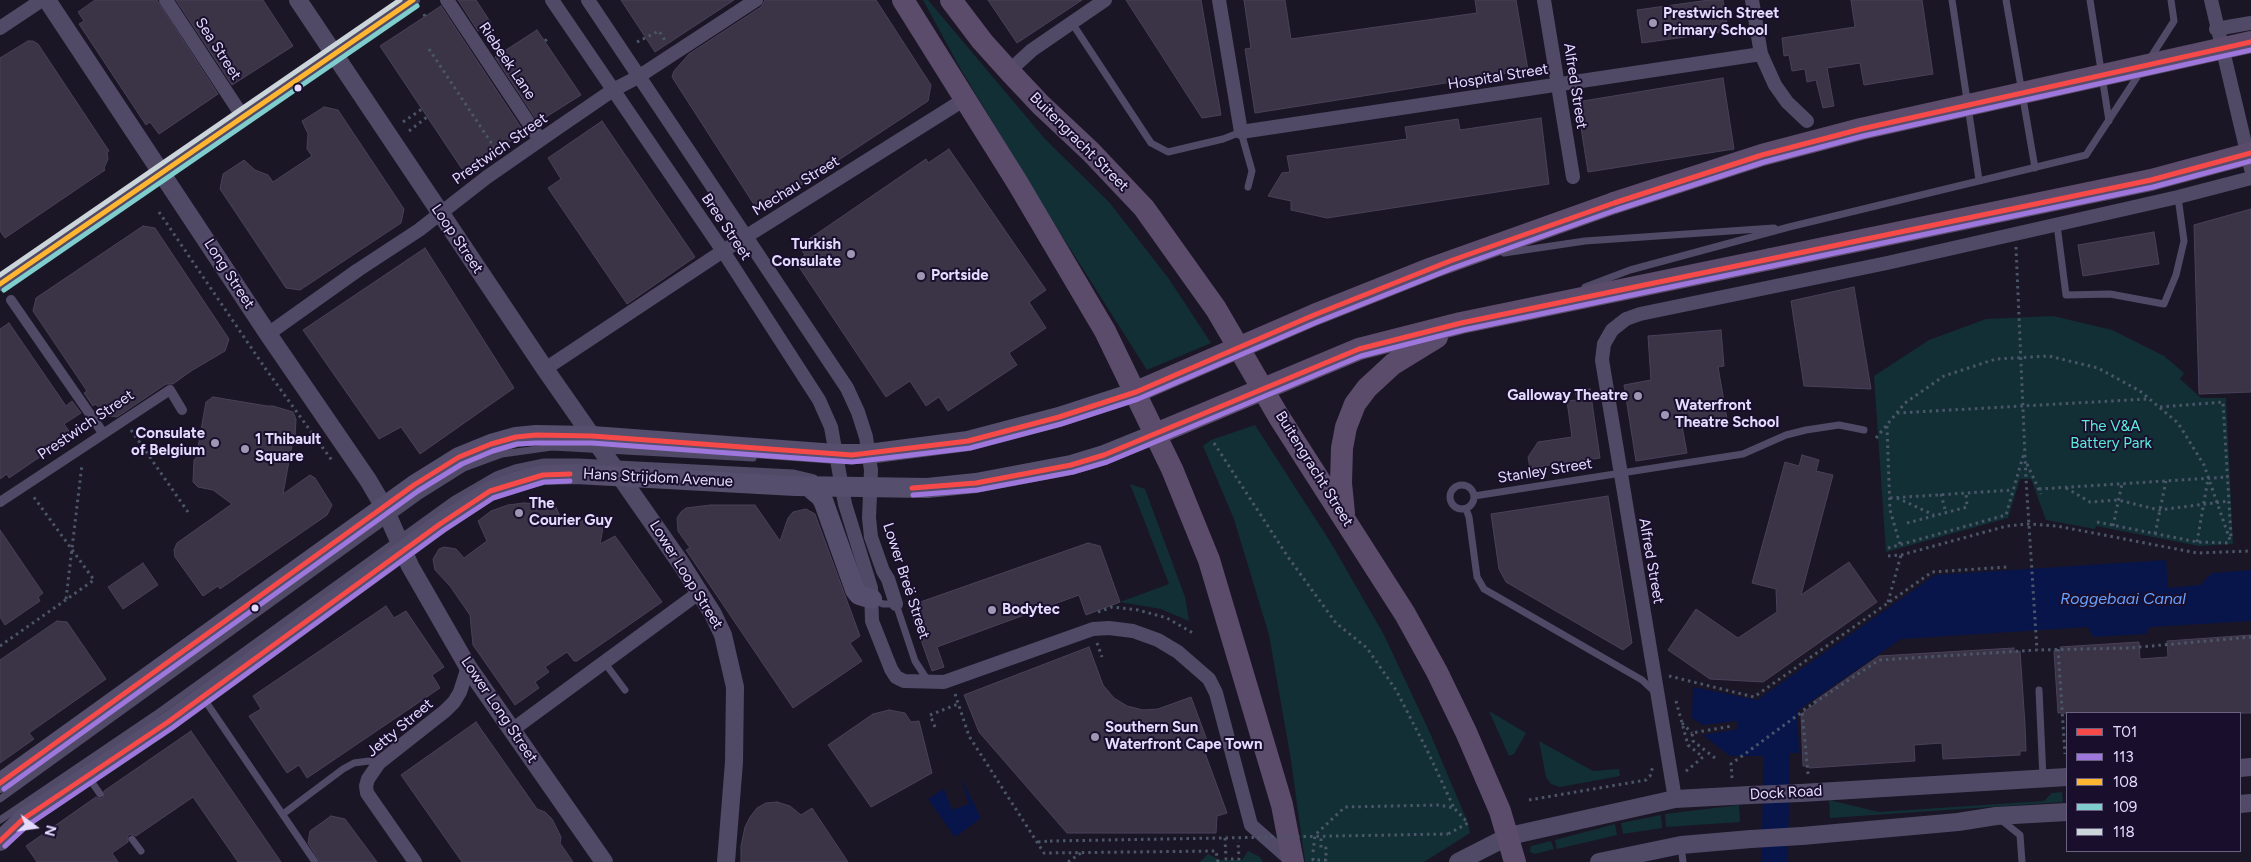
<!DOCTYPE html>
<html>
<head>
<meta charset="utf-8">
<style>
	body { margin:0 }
	#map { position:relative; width:2251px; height:862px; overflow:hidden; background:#1b1626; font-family:Figtree,sans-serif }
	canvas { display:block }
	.legend { position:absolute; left:2066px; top:712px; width:175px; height:140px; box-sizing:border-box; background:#190f2d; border:1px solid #6b6181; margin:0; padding:6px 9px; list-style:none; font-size:15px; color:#e5dbff }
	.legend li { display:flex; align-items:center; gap:10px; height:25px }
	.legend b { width:25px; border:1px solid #6b6181 }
	.north { position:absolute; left:10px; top:802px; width:50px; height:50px; -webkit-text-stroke:4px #190f2d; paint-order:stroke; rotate:104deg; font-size:14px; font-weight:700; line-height:20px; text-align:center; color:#e5dbff }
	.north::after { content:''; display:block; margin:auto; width:18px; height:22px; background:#e5dbff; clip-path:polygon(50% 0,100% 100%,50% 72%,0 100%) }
</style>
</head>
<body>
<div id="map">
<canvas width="2251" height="862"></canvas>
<ul class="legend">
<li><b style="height:6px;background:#f74947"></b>T01</li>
<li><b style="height:6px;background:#9e77dc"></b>113</li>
<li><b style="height:6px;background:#ffb530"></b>108</li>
<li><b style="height:6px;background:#7fcecd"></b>109</li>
<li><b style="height:6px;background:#ccd5d9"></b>118</li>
</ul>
<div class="north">N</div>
</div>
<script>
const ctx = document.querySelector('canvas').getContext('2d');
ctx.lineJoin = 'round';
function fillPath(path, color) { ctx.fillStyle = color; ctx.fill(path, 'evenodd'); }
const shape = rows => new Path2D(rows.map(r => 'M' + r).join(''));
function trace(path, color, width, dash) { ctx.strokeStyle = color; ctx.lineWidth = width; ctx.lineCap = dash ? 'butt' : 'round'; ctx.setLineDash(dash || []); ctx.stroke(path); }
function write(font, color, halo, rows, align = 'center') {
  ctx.font = font + ' Figtree,sans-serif'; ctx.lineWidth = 4; ctx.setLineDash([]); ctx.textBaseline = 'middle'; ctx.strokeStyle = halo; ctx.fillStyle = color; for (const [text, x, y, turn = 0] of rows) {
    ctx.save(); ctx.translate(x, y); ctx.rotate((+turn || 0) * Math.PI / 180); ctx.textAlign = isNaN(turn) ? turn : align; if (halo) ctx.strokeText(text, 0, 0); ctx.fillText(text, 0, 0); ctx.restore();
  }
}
fillPath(shape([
	[923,0,928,0,1045,139,1109,202,1169,279,1211,343,1147,370,1045,209,960,68],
	[2053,316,2112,330,2164,356,2184,373,2180,379,2201,398,2226,398,2233,544,2199,546,2096,526,2095,529,2046,520,2031,479,2020,479,2008,518,1886,552,1874,376,1929,340,1986,319],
	[1255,425,1331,543,1384,635,1430,733,1468,823,1470,833,1424,862,1305,862,1291,760,1269,635,1234,519,1203,446,1211,440],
	[1130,484,1145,489,1185,597,1189,621,1161,609,1120,602,1169,584],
	[1489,711,1526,733,1514,754,1509,756],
	[1539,741,1593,771,1619,769,1620,776,1560,787,1551,784,1546,777],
	[2062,792,2063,802,1830,818,1829,800,1879,812,2044,801,2052,793],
	[1739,805,1740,822,1666,827,1665,814],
	[1661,815,1662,828,1623,834,1621,823],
	[1615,824,1617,835,1557,849,1555,840],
	[1551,841,1554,849,1535,854,1530,852,1531,846],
	[1248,851,1260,857,1263,862,1200,862,1208,854,1220,860,1242,860]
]), '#122f36');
fillPath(shape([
	[2166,560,2168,588,2200,585,2212,573,2251,570,2251,621,2150,627,2146,634,2093,637,2088,627,1901,639,1797,711,1799,753,1790,753,1788,862,1761,862,1764,756,1730,756,1703,735,1738,729,1737,721,1703,725,1692,718,1693,687,1757,700,1935,575],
	[961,778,981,818,955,837,928,799,944,789,952,810,969,804]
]), '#08154b');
const building = shape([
	[95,0,157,0,218,94,159,134,150,122,146,125,79,24,84,21,78,12,95,0],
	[176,0,263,0,293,46,232,85,176,0],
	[458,0,476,0,491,23,478,31,458,0],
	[621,0,734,0,655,52,621,0],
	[765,0,876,0,931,85,928,101,766,208,760,209,755,206,672,77,674,71,689,54,761,7,765,0],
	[988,0,1082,0,1017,43,988,0],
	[1126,0,1201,0,1221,115,1202,118,1126,0],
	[1244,0,1285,0,1291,39,1477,13,1475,0,1516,0,1528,70,1255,113,1245,49,1251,48,1244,0],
	[1709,0,1723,0,1728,31,1642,43,1637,10,1709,0],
	[1851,0,1922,0,1933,74,1864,85,1860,63,1827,68,1834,106,1823,108,1816,80,1807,82,1805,69,1792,71,1789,55,1784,56,1782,38,1855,27,1851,0],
	[441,6,524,132,464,172,380,46,441,6],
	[537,30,581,95,538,122,495,57,537,30],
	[28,41,33,41,38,44,109,151,107,153,108,159,104,168,105,170,5,238,0,231,0,58,28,41],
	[1723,78,1734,149,1588,172,1577,102,1723,78],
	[324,107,338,110,404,209,401,223,300,290,286,288,220,189,223,174,244,160,255,170,268,175,273,182,312,156,307,149,308,134,302,121,324,107],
	[1541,118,1549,184,1327,218,1291,210,1291,201,1268,196,1282,173,1290,172,1287,156,1407,139,1405,127,1458,119,1460,130,1541,118],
	[602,121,695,257,627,304,548,188,561,179,548,158,602,121],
	[949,149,1046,290,1029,302,1046,328,1009,353,1017,365,948,411,939,397,926,406,910,381,886,397,795,261,805,255,799,246,926,159,928,163,949,149],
	[2251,209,2251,392,2199,394,2194,225,2251,209],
	[143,226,155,228,229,339,225,351,191,371,173,384,166,384,117,417,103,415,96,404,93,406,84,393,87,391,33,311,36,298,143,226],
	[2154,232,2159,264,2083,276,2078,245,2154,232],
	[425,248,514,388,420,454,401,427,379,439,303,330,425,248],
	[1854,287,1871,389,1804,386,1791,301,1854,287],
	[9,323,66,406,72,401,81,413,64,424,72,435,9,478,7,474,0,479,0,329,9,323],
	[1721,330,1724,366,1718,367,1727,419,1682,426,1687,453,1636,461,1624,385,1651,380,1648,336,1721,330],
	[1590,389,1600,458,1530,468,1528,457,1538,442,1572,437,1567,401,1577,400,1575,391,1590,389],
	[213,397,267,406,273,406,293,412,296,419,295,438,293,439,283,494,310,475,315,478,332,505,327,515,220,589,218,586,203,596,175,557,174,550,177,543,232,504,213,490,198,487,193,482,194,460,196,458,206,402,213,397],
	[1802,455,1819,460,1816,471,1833,475,1801,595,1849,562,1877,602,1763,682,1710,679,1668,650,1696,609,1738,638,1777,612,1776,589,1752,583,1785,462,1799,466,1802,455],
	[1608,496,1632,643,1623,650,1506,582,1499,569,1491,514,1608,496],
	[524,503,555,505,563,523,570,519,572,522,605,517,600,544,615,536,662,602,577,661,574,661,567,652,545,667,549,672,535,682,539,688,515,705,473,645,470,615,450,586,435,570,433,559,439,549,444,547,456,549,464,558,487,541,478,521,491,511,508,505,524,503],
	[711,505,755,505,780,541,788,518,793,512,806,509,815,514,860,636,850,643,862,661,793,708,686,550,690,548,678,531,677,518,681,512,686,508,711,505],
	[0,530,43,593,38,597,40,601,5,625,0,617,0,530],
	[1088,543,1100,546,1120,602,1086,615,1079,595,937,647,944,667,932,671,909,606,1088,543],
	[143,563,158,585,123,609,108,587,143,563],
	[386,606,394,618,406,611,444,667,432,675,440,688,307,778,299,765,287,773,249,716,261,709,253,696,386,606],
	[57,621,67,622,106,679,29,733,34,739,0,763,0,660,57,621],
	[2251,635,2251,713,2058,713,2054,651,2061,650,2060,647,2139,642,2140,659,2168,657,2167,641,2251,635],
	[1089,647,1103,685,1114,698,1127,706,1143,710,1158,709,1191,697,1208,743,1202,745,1227,813,1217,816,1216,833,1067,833,979,732,964,695,1089,647],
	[2014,648,2014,652,2020,651,2025,725,2026,751,2020,751,2020,755,1943,759,1942,743,1914,745,1915,761,1809,768,1809,766,1803,766,1801,714,1815,704,1813,702,1879,656,2014,648],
	[889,710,905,713,911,722,919,721,932,773,871,807,828,745,873,714,889,710],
	[476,722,537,809,545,812,552,819,561,837,560,843,573,862,462,862,401,775,476,722],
	[191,731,281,862,238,862,193,797,136,836,132,834,128,835,128,842,112,853,118,862,37,862,26,846,96,797,100,799,103,798,104,791,191,731],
	[777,802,790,806,801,815,812,808,848,862,741,862,741,846,745,827,750,817,757,808,766,803,777,802],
	[331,816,345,819,377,862,320,862,308,843,310,831,331,816]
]);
fillPath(building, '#3b3447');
trace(building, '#494159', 1);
trace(shape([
	[424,14,425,17],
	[545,41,548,38],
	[637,42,659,31,666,42],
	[429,49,498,153],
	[403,122,422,109],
	[409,131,427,117],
	[159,212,265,368,333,462],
	[2016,247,2026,479,2037,650],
	[2160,407,2223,402,2231,537],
	[1897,413,2148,399],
	[1887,426,1890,510,1900,544],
	[131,430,188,512],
	[1876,438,1905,403,1944,376,1996,359,2049,356,2098,368,2140,391,2178,423,2204,465,2231,543],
	[1214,443,1288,557,1336,623,1367,648,1396,690,1427,750,1454,808],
	[2027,464,2041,494],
	[2066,488,2090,502,2118,500,2159,510,2229,501],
	[2039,489,2228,477],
	[1941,494,1946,513],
	[1890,498,2013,490],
	[1897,498,1934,515],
	[2097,522,2197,542,2231,543],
	[1907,523,1967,507,1966,493],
	[2113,526,2122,484],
	[2155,534,2166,481],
	[2197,542,2208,479],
	[1888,548,2006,515,2024,453],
	[1888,556,1901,555,2007,526,2029,524,2057,526,2197,553,2251,551],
	[66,599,82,464],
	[1888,602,1901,555],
	[1098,612,1112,607,1138,610,1167,618,1193,633],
	[1097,643,1102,657],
	[0,646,94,580,33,496],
	[2058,649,2065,754],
	[1669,676,1754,697,1932,572,2007,567],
	[955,694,969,736,1044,853,1216,851,1218,862],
	[1676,701,1688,745,1703,757,1685,772],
	[1682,723,1692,733],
	[935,727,930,715,958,704],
	[1715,758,1693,741,1692,733,1732,726],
	[1808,774,1802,711,1879,660,2037,650,2129,648,2251,637],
	[1732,778,1731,764,1802,712],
	[1529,800,1646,780,1650,776,1653,766],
	[1225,838,1226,859,1239,859,1238,841],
	[1038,842,1050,841],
	[1313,852,1315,835,1345,807,1439,805,1454,808,1468,823,1448,834],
	[1313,858,1313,860,1326,860,1326,848,1321,848,1321,836],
	[1068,862,1081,853]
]), '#4b5669', 3, [2.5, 4]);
trace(shape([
	[1952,0,1979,180],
	[2006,0,2035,168],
	[2090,0,2109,121],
	[1072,23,1151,143,1168,152,1223,139,1241,132,1252,171,1248,187],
	[2149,60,2174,21,2171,0],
	[2057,225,2066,295,2110,294,2164,304,2176,275,2184,241,2178,197],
	[1504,253,1585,241,1774,228],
	[1585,287,1630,270,1789,227,2086,155,2141,71],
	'1450 497a12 12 0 1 1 24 0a12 12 0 1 1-24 0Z',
	[1474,496,1743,454,1786,435,1806,430,1839,425,1864,430],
	[1466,509,1469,517,1477,577,1484,589,1642,680,1656,693],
	[874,600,883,604,896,604,915,661,928,681],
	[604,662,625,690],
	[2039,690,2043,778],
	[204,699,315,862],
	[89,778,100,794],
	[0,799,421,495,464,468,502,454,552,447,753,458],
	[283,814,343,769,354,763,369,761,379,763],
	[2000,819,2020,835,2022,862],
	[0,820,155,715,453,500,496,475,515,468,544,462,578,462,793,473,814,478],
	[132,839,141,851],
	[1681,846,1683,862]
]), '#504a67', 7);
trace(shape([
	[11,300,103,433],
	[0,502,170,390,182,410]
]), '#504a67', 10);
trace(shape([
	[166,0,243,117],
	[447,0,540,140],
	[552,0,723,251,819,400,831,427,845,504,871,588,872,621,891,669,896,677,904,681,944,682,1093,629,1109,628,1133,631,1158,640,1178,652,1209,679,1216,693,1251,825,1293,862],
	[588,0,847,388,858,412,866,437,871,470,869,518,871,537,883,571,888,579,896,604],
	[1219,0,1241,132,1761,54],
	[1544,0,1573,177],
	[1752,0,1761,54,1775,85,1787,102,1807,121],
	[2211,0,2251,169],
	[0,28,42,0],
	[2216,29,2251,23],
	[1009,71,1032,50,1105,0],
	[0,284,413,0],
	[268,334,358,270,419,230,487,177,559,127,613,90,638,77,756,0],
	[545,369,723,251,965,99],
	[512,730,700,592],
	[1675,799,1602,360,1604,344,1612,330,1626,319,1640,314,1887,263,2178,197,2251,178],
	[415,862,367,793,366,786,368,779,379,763,445,711,454,702,460,692,468,667]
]), '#504a67', 14);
trace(shape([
	[47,0,268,334,368,480,384,507,410,566,468,667,604,862],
	[298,0,545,369,682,565,713,614,723,635,735,687,734,762,726,862],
	[2240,768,2251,767],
	[1801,793,2067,777],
	[2240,804,2251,803],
	[1802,836,1958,822,1996,816,2067,812],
	[1458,862,1509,836,1675,799,1750,795],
	[1599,862,1681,845,1751,839]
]), '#504a67', 18);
trace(shape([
	[809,487,821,497,824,503,855,590,859,595,872,599],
	[0,783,414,485,459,457,491,444,516,437,536,435,592,436,836,454,868,454,968,441,1059,417,1136,392],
	[0,841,23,819,168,722,440,524,490,491,518,481,543,475,576,474,795,486,927,488,976,483,1071,465,1104,455,1156,434]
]), '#554e6c', 20);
trace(shape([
	[903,0,1017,182,1105,331,1172,469,1209,560,1282,805,1293,862],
	[951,0,982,41,1009,71,1041,105,1091,152,1144,208,1216,309,1279,417,1405,614,1437,672,1466,732,1500,811,1515,862],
	[1136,392,1314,315,1432,268,1614,203],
	[1156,434,1359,349,1461,323,1771,259],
	[1344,513,1341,483,1342,448,1346,427,1355,404,1367,388,1393,364,1437,337]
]), '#5b4c6b', 22);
trace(shape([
	[1050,841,1448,834]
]), '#4b5669', 3, [2.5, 4]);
trace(shape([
	[1750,795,1801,793],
	[1751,839,1802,836]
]), '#504a67', 18);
trace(shape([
	[1614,203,1762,155,1861,129,2251,42],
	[1771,259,2151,180,2251,153]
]), '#5b4c6b', 22);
trace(shape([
	[912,488,976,483,1071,465,1104,455,1359,349,1461,323,2151,180,2251,153],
	[0,783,414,485,459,457,491,444,516,437,536,435,592,436,852,455,968,441,1059,417,1136,392,1314,315,1450,261,1614,203,1762,155,1861,129,2251,42],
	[0,841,23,819,168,722,440,524,490,491,543,475,570,474]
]), '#f74947', 5);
trace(shape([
	[913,495,977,490,1073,472,1107,462,1361,356,1463,330,2153,187,2251,161],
	[4,789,418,491,462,464,493,451,517,444,536,443,592,443,852,462,970,448,1061,424,1138,399,1317,322,1453,268,1616,210,1764,162,1863,136,2251,50],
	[5,846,28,825,172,728,444,530,493,498,544,482,570,481]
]), '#9e77dc', 5);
trace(shape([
	[0,284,413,0]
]), '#ffb530', 5);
trace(shape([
	[4,290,417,6]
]), '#7fcecd', 5);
trace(shape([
	[0,275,400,0]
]), '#ccd5d9', 5);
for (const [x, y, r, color] of [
	[1653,23,5,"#9e96b3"],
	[298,88,4.5,"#e5dbff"],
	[851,254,5,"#9e96b3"],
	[921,276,5,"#9e96b3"],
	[1638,396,5,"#9e96b3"],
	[1665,415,5,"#9e96b3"],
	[215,443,5,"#9e96b3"],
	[245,449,5,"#9e96b3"],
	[519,513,5,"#9e96b3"],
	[255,608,4.5,"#e5dbff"],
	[992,610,5,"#9e96b3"],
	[1095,737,5,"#9e96b3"]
]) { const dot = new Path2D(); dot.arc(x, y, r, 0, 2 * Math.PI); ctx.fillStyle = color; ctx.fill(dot); trace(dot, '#190f2d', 2); }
write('bold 15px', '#e5dbff', '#190f2d', [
	["Prestwich Street",1663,14],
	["Primary School",1663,31],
	["Turkish",841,245,"right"],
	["Consulate",841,262,"right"],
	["Portside",931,276],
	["Galloway Theatre",1628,396,"right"],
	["Waterfront",1675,406],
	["Theatre School",1675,423],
	["Consulate",205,434,"right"],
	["of Belgium",205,451,"right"],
	["1 Thibault",255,440],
	["Square",255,457],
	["The",529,504],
	["Courier Guy",529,521],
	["Bodytec",1002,610],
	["Southern Sun",1105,728],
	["Waterfront Cape Town",1105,745]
], 'left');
write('15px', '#e5dbff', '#190f2d', [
	["Sea Street",218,49,57],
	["Riebeek Lane",507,61,56],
	["Hospital Street",1498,77,-9],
	["Alfred Street",1575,86,81],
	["Buitengracht Street",1079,142,45],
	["Prestwich Street",500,149,-35],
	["Mechau Street",796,186,-32],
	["Bree Street",726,227,56],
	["Loop Street",457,239,56],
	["Long Street",229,274,57],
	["Prestwich Street",86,425,-34],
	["Buitengracht Street",1314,469,58],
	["Stanley Street",1545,471,-9],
	["Hans Strijdom Avenue",658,478,3],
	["Alfred Street",1651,561,80],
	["Lower Loop Street",686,575,58],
	["Lower Breë Street",906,581,72],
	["Lower Long Street",499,710,56],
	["Jetty Street",400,728,-40],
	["Dock Road",1786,793,-3]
]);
write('15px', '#5bebdd', '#190f2d', [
	["The V&A",2111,427],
	["Battery Park",2111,444]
]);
write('italic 16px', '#69a3ff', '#190f2d', [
	["Roggebaai Canal",2123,599]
]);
</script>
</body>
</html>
